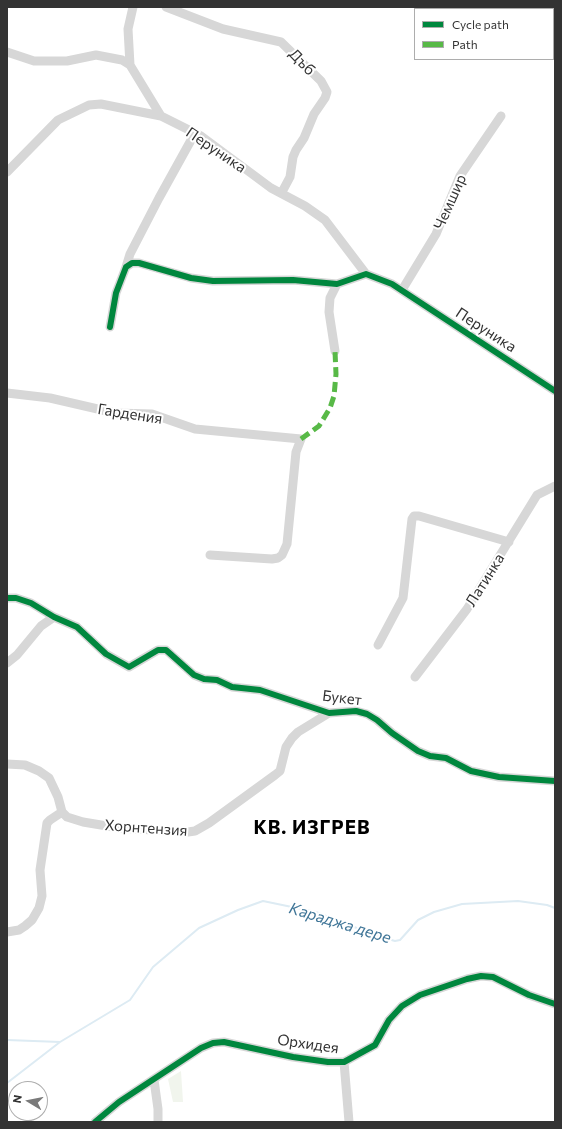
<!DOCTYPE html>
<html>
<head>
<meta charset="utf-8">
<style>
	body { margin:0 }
	#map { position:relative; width:562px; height:1129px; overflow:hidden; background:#fff; font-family:Commissioner,sans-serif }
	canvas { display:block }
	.frame { position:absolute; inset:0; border:8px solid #333; pointer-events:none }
	.legend { position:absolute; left:414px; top:8px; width:140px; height:52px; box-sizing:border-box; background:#fff; border:1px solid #adadad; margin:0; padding:5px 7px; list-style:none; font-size:12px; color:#333 }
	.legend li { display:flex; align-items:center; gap:8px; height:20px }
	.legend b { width:20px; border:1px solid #adadad }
	.north { position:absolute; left:8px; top:1081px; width:40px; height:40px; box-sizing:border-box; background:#fff; border:1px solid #adadad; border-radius:50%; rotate:280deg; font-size:11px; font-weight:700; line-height:16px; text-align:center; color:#333 }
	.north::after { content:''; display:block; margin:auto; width:14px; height:18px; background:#7a7a7a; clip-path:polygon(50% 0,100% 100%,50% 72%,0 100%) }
</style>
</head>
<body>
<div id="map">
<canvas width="562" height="1129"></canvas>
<div class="frame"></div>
<ul class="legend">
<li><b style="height:5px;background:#00873e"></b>Cycle path</li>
<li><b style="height:5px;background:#58b947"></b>Path</li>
</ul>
<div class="north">N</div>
</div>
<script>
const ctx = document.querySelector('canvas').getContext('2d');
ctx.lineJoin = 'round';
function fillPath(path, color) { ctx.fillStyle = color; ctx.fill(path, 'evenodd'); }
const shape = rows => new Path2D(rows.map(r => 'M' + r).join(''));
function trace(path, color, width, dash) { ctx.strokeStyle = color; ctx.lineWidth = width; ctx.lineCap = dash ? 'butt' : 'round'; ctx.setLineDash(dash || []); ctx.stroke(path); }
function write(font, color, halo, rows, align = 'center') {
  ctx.font = font + ' Commissioner,sans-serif'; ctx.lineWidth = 4; ctx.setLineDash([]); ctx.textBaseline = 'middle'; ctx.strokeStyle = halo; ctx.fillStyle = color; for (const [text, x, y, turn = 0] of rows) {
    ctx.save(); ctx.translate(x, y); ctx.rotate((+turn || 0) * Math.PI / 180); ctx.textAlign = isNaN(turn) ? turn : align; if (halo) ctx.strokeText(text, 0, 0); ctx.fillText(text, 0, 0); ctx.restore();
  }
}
fillPath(shape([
	[181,1071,183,1102,173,1102,168,1079]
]), '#f1f5ed');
trace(shape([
	[7,1040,60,1042],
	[7,1083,60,1042,130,1000,153,967,199,928,238,910,263,901,316,912,377,936,395,941,400,940,418,920,434,912,462,904,518,901,547,905,555,908]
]), '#ddebf3', 2);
trace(shape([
	[133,7,128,29,130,65,161,116],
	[166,7,223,29,281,42,321,81,327,92,325,98,314,114,304,138,296,150,293,157,290,177,282,192],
	[7,52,34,61,67,61,96,55,122,60,130,65],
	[7,172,58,120,89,105,101,104,161,116,201,136,271,188,305,206,325,220,366,274],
	[126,267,130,254,159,198,195,133],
	[402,290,436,234,460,176,501,116],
	[110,327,116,293,126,267,132,263,139,263,191,278,213,281,293,280,337,284,366,274,392,284,555,391],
	[335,351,329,312,330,298,337,284],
	[7,393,50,398,115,413,152,414,195,429,301,439,296,452,287,544,282,555,278,558,272,559,210,555],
	[7,598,16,598,31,603,54,617,77,627,106,654,129,667,158,650,166,650,194,675,204,679,217,680,232,687,260,690,329,713,356,711,367,714,377,720,392,733,418,751,430,756,446,758,471,771,499,777,555,781],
	[378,645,403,598,412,519,414,516,419,516,509,542],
	[7,663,17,655,41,626,54,617],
	[415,677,467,609,537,495,555,486],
	[7,764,25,765,39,771,49,778,58,797,62,812],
	[7,932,19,930,25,926,32,920,39,908,42,896,40,870,47,823,50,820,62,812,67,817,83,822,119,828,188,832,195,831,209,823,275,775,280,771,286,747,292,738,298,732,329,713],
	[344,1062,349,1122],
	[154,1080,158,1109,158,1122],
	[95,1122,119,1102,201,1048,213,1043,224,1042,293,1057,328,1062,344,1062,375,1045,389,1020,402,1006,420,995,467,979,481,976,493,977,529,995,555,1004]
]), '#d7d7d7', 9);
trace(shape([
	[301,439,319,426,330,408,334,396,336,374,335,351]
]), '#58b947', 5, [10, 5]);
trace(shape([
	[110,327,116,293,126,267,132,263,139,263,191,278,213,281,293,280,337,284,366,274,392,284,555,391],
	[7,598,16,598,31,603,54,617,77,627,106,654,129,667,158,650,166,650,194,675,204,679,217,680,232,687,260,690,329,713,356,711,367,714,377,720,392,733,418,751,430,756,446,758,471,771,499,777,555,781],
	[95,1122,119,1102,201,1048,213,1043,224,1042,293,1057,328,1062,344,1062,375,1045,389,1020,402,1006,420,995,467,979,481,976,493,977,529,995,555,1004]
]), '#00873e', 6);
write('15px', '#333', '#fff', [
	["Дъб",302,62,46],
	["Перуника",216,150,34],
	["Чемшир",450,202,-66],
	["Перуника",486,330,33],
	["Гардения",130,414,9],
	["Латинка",485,580,-58],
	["Букет",342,698,7],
	["Хорнтензия",146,828,4],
	["Орхидея",308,1044,8]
]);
write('italic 16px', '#3f7597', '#fff', [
	["Караджа дере",340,923,17]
]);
ctx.letterSpacing = '1px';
write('bold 19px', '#000', '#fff', [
	["КВ. ИЗГРЕВ",312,828]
]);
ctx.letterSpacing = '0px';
</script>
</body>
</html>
